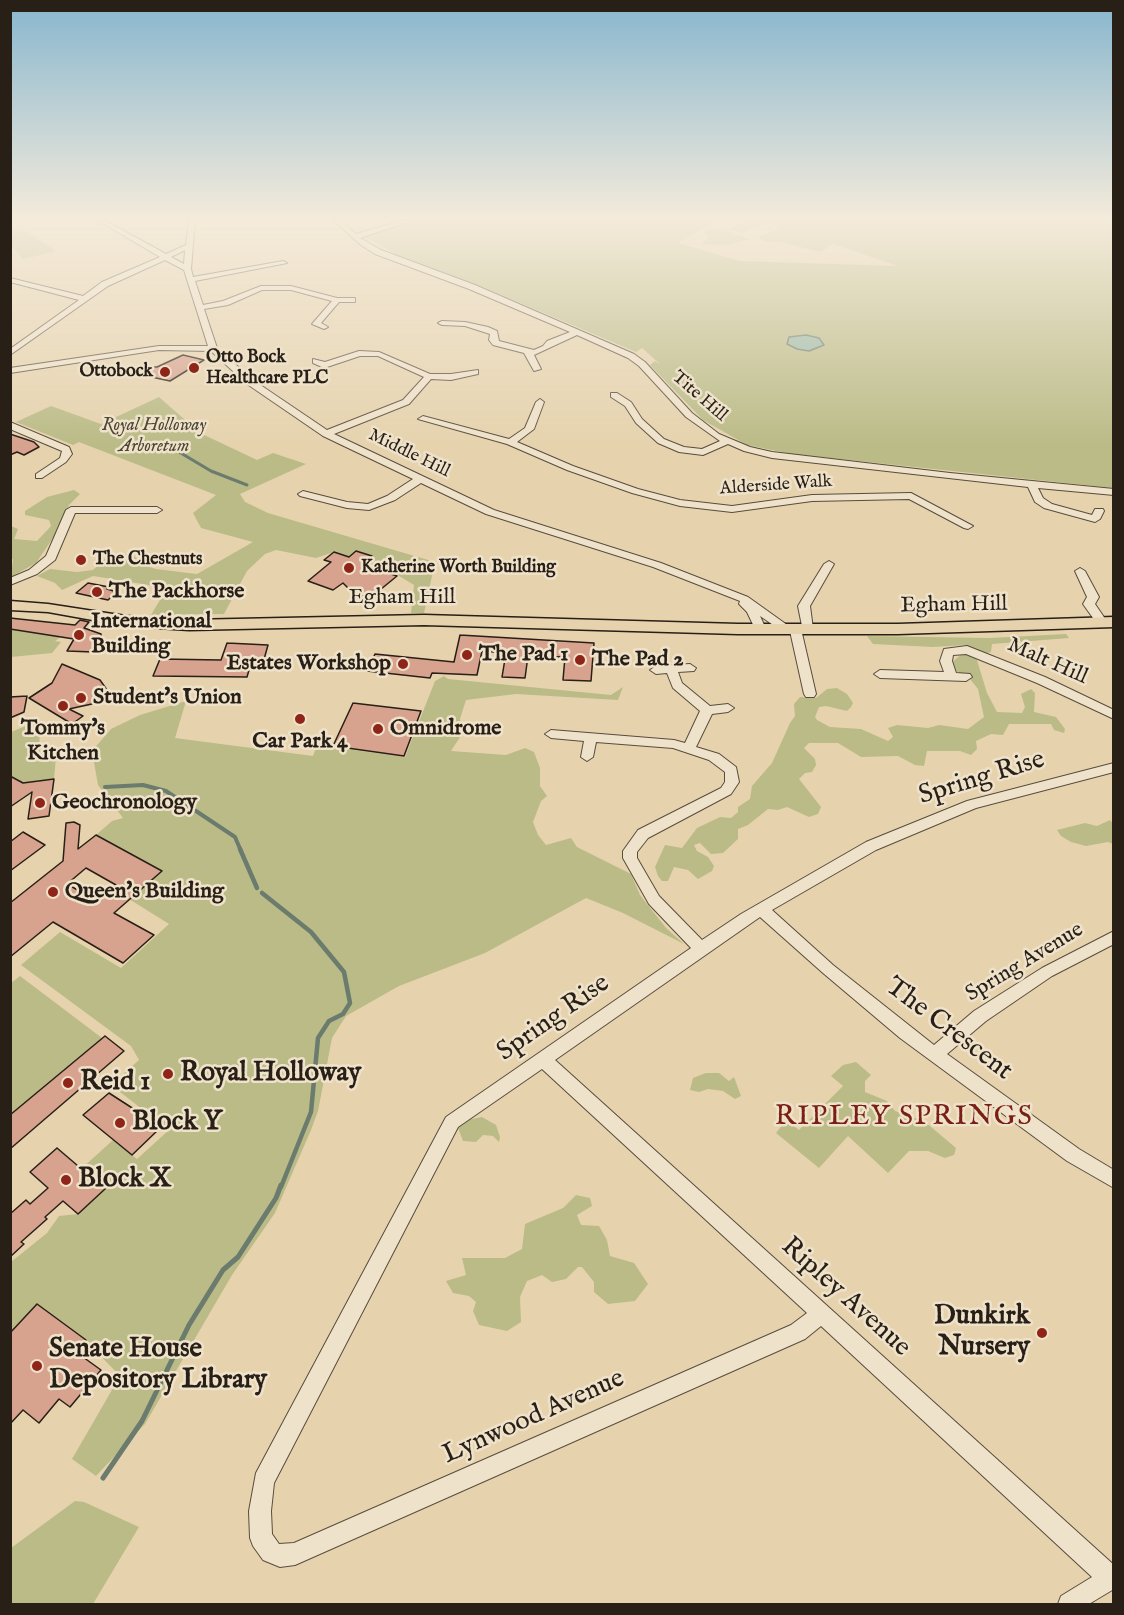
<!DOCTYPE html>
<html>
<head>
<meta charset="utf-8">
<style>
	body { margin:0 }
	#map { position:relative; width:1124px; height:1615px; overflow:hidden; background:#e6d3ae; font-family:"IM FELL English",serif }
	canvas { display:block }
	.frame { position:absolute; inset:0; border:12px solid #281f17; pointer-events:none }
</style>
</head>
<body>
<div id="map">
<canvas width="1124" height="1615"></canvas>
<div class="frame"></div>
</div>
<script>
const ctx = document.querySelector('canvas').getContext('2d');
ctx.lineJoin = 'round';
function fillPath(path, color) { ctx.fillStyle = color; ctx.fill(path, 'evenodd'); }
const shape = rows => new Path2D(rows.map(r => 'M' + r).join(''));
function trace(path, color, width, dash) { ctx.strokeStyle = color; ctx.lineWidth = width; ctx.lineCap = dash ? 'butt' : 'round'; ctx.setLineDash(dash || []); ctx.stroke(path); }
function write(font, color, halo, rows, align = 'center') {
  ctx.font = font + ' "IM FELL English",serif'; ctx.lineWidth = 5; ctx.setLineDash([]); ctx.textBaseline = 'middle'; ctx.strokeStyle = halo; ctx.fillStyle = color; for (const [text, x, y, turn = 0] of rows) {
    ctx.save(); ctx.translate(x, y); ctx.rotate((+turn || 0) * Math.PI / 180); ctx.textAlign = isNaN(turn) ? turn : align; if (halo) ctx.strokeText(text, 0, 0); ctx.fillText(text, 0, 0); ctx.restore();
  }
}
fillPath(shape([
	[410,220,719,220,678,243,740,261,898,266,833,244,820,252,781,242,767,242,757,237,781,227,766,223,743,233,728,229,748,220,1113,220,1113,488,792,454,747,445,703,420,650,365,655,361,660,364,642,348,636,352,480,286,401,257,364,236],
	[712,229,728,231,749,239,730,245,703,244,702,242,707,240,708,237,703,231],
	[10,231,28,232,56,251,23,259,11,245],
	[159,397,200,433,257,460,273,453,306,464,240,494,245,502,268,513,435,562,424,613,411,613,414,585,391,571,365,562,371,556,356,551,349,557,334,552,316,558,276,550,265,554,247,571,224,614,151,615,167,588,93,576,62,590,55,583,37,576,50,569,77,572,93,570,111,553,133,555,143,565,156,569,197,574,253,542,201,528,193,513,216,495,79,442,73,445,16,422,51,406,101,424],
	[74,490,80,494,69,505,59,529,36,563,11,577,13,559,11,559,11,526,18,529,14,539,37,541,51,526,49,520,25,515,25,511,47,497],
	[10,629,62,636,55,641,61,642,52,653,11,657],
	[1066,634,1069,638,992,644,991,652,976,657,987,693,997,712,1022,713,1025,707,1021,694,1031,689,1035,693,1034,712,1056,717,1065,729,1064,733,1054,730,1051,724,1009,724,1003,735,991,734,976,741,977,749,971,755,960,751,927,751,924,766,915,765,898,756,861,757,838,743,809,743,804,748,815,759,816,765,812,772,805,773,799,779,821,807,818,814,809,817,787,807,778,810,768,809,748,825,738,829,738,839,723,853,711,854,700,843,694,845,697,851,708,857,714,866,712,871,698,879,688,870,674,867,668,881,662,881,658,876,655,867,665,845,682,848,697,828,720,817,731,818,738,812,738,807,750,799,752,786,772,763,790,723,795,716,794,704,800,697,816,698,827,689,837,688,847,694,853,703,851,707,847,711,826,706,819,707,815,717,817,720,830,727,861,729,888,741,893,737,888,728,897,725,928,728,939,725,968,729,984,717,978,689,970,679,954,670,950,664,963,653,967,645,933,647,873,644,867,636,990,638],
	[444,676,448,679,611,695,623,687,618,700,516,694,466,700,460,719,462,734,451,751,506,755,525,748,534,752,540,768,540,786,547,796,541,801,533,822,538,835,546,845,571,838,577,847,631,874,640,895,666,928,684,944,623,913,586,898,485,953,399,986,346,1016,332,1038,318,1111,311,1130,275,1213,232,1275,145,1424,96,1476,72,1459,120,1376,86,1341,37,1304,11,1333,11,1262,47,1233,59,1216,78,1214,104,1189,81,1169,113,1140,137,1159,169,1130,111,1085,139,1060,131,1046,21,965,60,932,121,968,169,924,129,899,162,871,96,835,112,821,123,818,98,785,92,751,111,729,140,715,186,701,175,738,313,756,317,745,405,757,435,681],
	[28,725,39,726,40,757,56,757,54,779,34,781,32,791,24,797,11,790,21,782,11,776,11,732],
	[1110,820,1113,823,1113,844,1108,842,1086,846,1071,842,1061,836,1057,830,1085,823,1097,826],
	[20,976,102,1038,11,1115,11,983],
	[856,1062,871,1075,865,1081,865,1092,887,1101,895,1111,924,1121,956,1148,954,1155,945,1158,928,1151,909,1151,888,1173,848,1136,819,1168,776,1133,786,1120,799,1130,843,1086,831,1076,843,1065],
	[706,1073,719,1073,729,1081,734,1077,741,1096,735,1099,723,1091,708,1089,699,1092,690,1090,693,1078],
	[482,1117,496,1125,500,1137,499,1142,493,1136,483,1135,476,1142,463,1141,458,1128,467,1120],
	[576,1195,590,1198,592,1206,577,1215,581,1225,599,1226,607,1240,610,1256,634,1263,648,1284,635,1301,608,1304,594,1292,594,1282,582,1267,578,1267,566,1279,552,1282,542,1275,527,1281,520,1297,521,1322,507,1331,479,1325,473,1311,476,1302,469,1296,453,1293,446,1281,466,1275,462,1258,505,1258,522,1249,525,1224,563,1208],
	[75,1501,84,1502,139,1527,93,1604,11,1604,11,1548]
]), '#babb87');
const water = shape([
	[806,335,819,338,824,345,809,351,797,349,787,344,789,337,806,335]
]);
fillPath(water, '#97b8a7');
trace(water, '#6b7b6d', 1.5);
trace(shape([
	[164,443,211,471,247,485]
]), '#6b7b6d', 3);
trace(shape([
	[105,787,143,785,166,791,235,837,241,851]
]), '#6b7b6d', 4);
trace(shape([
	[240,849,257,888],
	[262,893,311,932,344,972,350,1003,343,1014,329,1021,318,1038,311,1112,281,1187]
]), '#6b7b6d', 4.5);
trace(shape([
	[103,1478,142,1421,189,1325,223,1270,238,1257,276,1198,281,1185]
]), '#6b7b6d', 5);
const building = shape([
	[183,355,204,360,170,381,142,375,150,367,157,367,183,355],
	[10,434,34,442,39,447,24,455,17,452,10,455,10,434],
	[356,551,372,556,362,564,397,576,375,594,368,597,354,594,343,583,333,590,308,581,331,562,324,560,334,552,349,557,356,551],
	[88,583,109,587,107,589,117,592,108,600,76,593,88,583],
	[10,618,75,625,80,620,89,622,84,628,101,634,101,637,93,652,67,651,74,639,10,629,10,618],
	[460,635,594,643,591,681,563,680,565,657,528,656,525,678,502,677,506,653,482,651,477,675,432,673,430,678,367,671,375,654,454,662,460,635],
	[227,643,268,645,263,663,251,663,247,677,153,676,160,659,221,660,227,643],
	[62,664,100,680,107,690,110,700,69,709,83,716,72,724,29,698,52,683,62,664],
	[27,696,24,712,10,718,10,697,27,696],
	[353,703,421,711,404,756,333,746,353,703],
	[10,776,23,783,54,779,49,816,28,819,32,792,10,807,10,776],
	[74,822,80,825,78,849,96,835,162,871,114,913,154,935,123,963,53,922,10,957,10,903,63,861,66,823,74,822],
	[86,868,116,885,97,901,67,884,86,868],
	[23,832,45,845,10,871,10,842,23,832],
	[105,1036,124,1051,10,1149,10,1115,105,1036],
	[109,1093,140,1113,138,1116,157,1131,132,1155,83,1115,109,1093],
	[57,1148,105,1189,78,1214,63,1201,45,1217,47,1219,21,1242,24,1244,10,1257,10,1214,26,1200,30,1204,48,1188,30,1172,57,1148],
	[37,1304,86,1340,76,1352,101,1370,70,1407,59,1399,39,1423,23,1410,10,1424,10,1333,37,1304]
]);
fillPath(building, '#d7a28e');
trace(building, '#281f17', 1.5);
const minor = shape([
	[97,220,104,220,166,254,186,245,189,220,195,220,191,269,193,277,283,261,287,263,195,281,203,305,223,301,261,286,291,286,337,298,355,298,355,302,339,302,321,323,328,327,324,329,312,324,332,301,291,290,262,290,228,305,204,309,217,348,253,380,327,430,403,400,424,377,378,356,360,356,324,368,313,363,313,359,325,362,359,351,379,352,430,374,451,374,478,370,478,374,451,380,431,379,409,404,334,434,494,510,661,563,748,597,790,627,795,626,801,629,816,694,814,697,806,697,804,694,790,631,782,631,760,616,766,629,764,631,756,631,747,612,739,604,740,601,653,567,486,514,421,483,395,500,369,510,347,508,300,496,298,494,303,491,347,502,368,504,387,496,413,479,323,436,247,384,211,351,159,350,10,373,10,368,159,346,208,346,184,270,165,260,108,286,10,355,10,349,79,300,10,282,10,278,83,296,102,282,160,257,97,220],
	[185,250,184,264,171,257,185,250],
	[333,220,340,220,356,234,405,220,414,220,360,238,381,250,475,285,634,354,645,362,692,413,719,434,750,447,772,452,950,473,1114,489,1114,495,1038,488,1043,498,1052,504,1092,515,1095,509,1103,509,1104,511,1100,519,1095,522,1044,508,1035,502,1028,487,772,458,744,451,728,444,703,455,679,452,658,443,636,423,625,406,611,397,611,393,617,393,631,402,642,419,664,439,684,447,702,449,720,441,686,417,639,366,628,358,577,335,534,355,541,369,534,371,524,353,493,345,489,340,490,334,465,326,442,325,438,323,442,321,465,322,488,327,497,331,499,341,534,350,543,346,547,341,570,332,469,289,375,254,361,245,333,220],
	[540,399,544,402,534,429,517,442,573,466,638,489,680,500,732,506,812,495,911,493,973,526,968,529,964,528,909,499,812,501,732,512,680,506,632,493,567,470,507,444,418,419,423,416,509,439,525,428,536,402,540,399],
	[10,422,69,447,72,454,66,462,42,478,36,478,36,474,60,458,62,451,10,429,10,422],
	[71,507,157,507,162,510,157,513,75,513,55,560,37,574,10,585,10,578,29,570,46,556,66,510,71,507],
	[829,561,834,564,810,606,813,629,811,631,803,631,798,606,824,564,829,561],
	[1080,568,1085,571,1099,597,1095,604,1108,623,1106,625,1098,625,1083,604,1087,597,1075,571,1080,568],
	[967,646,1045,677,1114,710,1114,719,1037,683,966,654,953,655,952,661,956,673,970,674,972,677,966,681,880,678,874,674,880,670,944,672,940,661,944,649,967,646],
	[690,664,696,668,694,671,678,672,682,683,710,706,728,704,734,708,728,712,712,714,696,747,719,754,736,767,739,782,731,794,648,838,637,852,637,858,659,896,702,940,741,914,866,842,967,801,1114,763,1114,772,976,808,876,850,772,910,833,965,934,1045,974,1011,1042,968,1114,931,1114,944,1052,976,986,1021,947,1054,1079,1149,1114,1170,1114,1188,1067,1161,900,1038,823,973,760,917,555,1060,1114,1565,1114,1589,1089,1604,1058,1604,1061,1596,1092,1577,821,1326,805,1339,295,1565,280,1567,263,1560,253,1546,250,1538,249,1511,256,1473,446,1117,691,948,649,904,623,858,623,851,638,830,721,788,725,782,725,772,709,760,673,748,596,742,593,757,587,761,581,757,584,741,551,738,545,734,551,730,674,740,685,743,700,711,673,688,667,673,656,674,650,670,656,666,690,664],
	[542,1069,807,1313,791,1325,294,1543,279,1544,272,1534,271,1511,274,1483,458,1127,542,1069]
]);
const major = shape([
	[10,601,48,604,126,616,189,620,424,615,738,624,898,624,1114,617,1114,627,898,634,738,634,424,625,189,630,126,626,48,612,10,610,10,601]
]);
trace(minor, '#584c3d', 2);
trace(major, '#281f17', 3);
fillPath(minor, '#efe2ca');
fillPath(major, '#e6d3ae');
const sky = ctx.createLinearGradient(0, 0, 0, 446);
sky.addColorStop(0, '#87b6ce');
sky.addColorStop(0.49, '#f4ebdb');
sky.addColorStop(1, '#f4ebdb00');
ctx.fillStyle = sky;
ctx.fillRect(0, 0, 1124, 446);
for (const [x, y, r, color] of [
	[194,368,6,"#8f2418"],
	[165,372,6,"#8f2418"],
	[81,560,6,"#8f2418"],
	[349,568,6,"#8f2418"],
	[97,592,6,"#8f2418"],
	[79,635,6,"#8f2418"],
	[467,655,6,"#8f2418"],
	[580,660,6,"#8f2418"],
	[403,664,6,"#8f2418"],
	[81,698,6,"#8f2418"],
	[63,706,6,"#8f2418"],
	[300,719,6,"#8f2418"],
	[378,729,6,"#8f2418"],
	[40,803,6,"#8f2418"],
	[53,892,6,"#8f2418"],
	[168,1074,6,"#8f2418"],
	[68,1083,6,"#8f2418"],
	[120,1123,6,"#8f2418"],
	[66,1180,6,"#8f2418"],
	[1042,1333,6,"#8f2418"],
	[37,1366,6,"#8f2418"]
]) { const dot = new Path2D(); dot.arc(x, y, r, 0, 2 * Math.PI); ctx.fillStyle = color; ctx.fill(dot); trace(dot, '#efe2ca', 2); }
write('bold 18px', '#281f17', '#efe2ca', [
	["Otto Bock",206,358],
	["Healthcare PLC",206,379],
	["Ottobock",153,372,"right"],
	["The Chestnuts",93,560],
	["Katherine Worth Building",361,568]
], 'left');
write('18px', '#281f17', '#efe2ca', [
	["Tite Hill",699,397,41],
	["Middle Hill",409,454,26],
	["Alderside Walk",776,486,-4]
]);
write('italic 18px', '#4c4633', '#efe2ca', [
	["Royal Holloway",154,426],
	["Arboretum",154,447]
]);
write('bold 22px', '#281f17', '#efe2ca', [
	["The Packhorse",109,592],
	["International",91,622],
	["Building",91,647],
	["The Pad 1",479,655],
	["The Pad 2",592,660],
	["Estates Workshop",391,664,"right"],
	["Student's Union",93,698],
	["Tommy's",63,729,"center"],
	["Kitchen",63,754,"center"],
	["Omnidrome",390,729],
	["Car Park 4",300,742,"center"],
	["Geochronology",52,803],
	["Queen's Building",65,892]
], 'left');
write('22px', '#281f17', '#efe2ca', [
	["Egham Hill",402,598],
	["Egham Hill",954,606,-1],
	["Malt Hill",1047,662,24],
	["Spring Avenue",1025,963,-31]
]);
write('27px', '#281f17', '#efe2ca', [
	["Spring Rise",982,779,-17],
	["Spring Rise",554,1019,-35],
	["The Crescent",948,1030,37],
	["Ripley Avenue",845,1298,42],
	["Lynwood Avenue",534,1418,-24]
]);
write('bold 27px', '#281f17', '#efe2ca', [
	["Royal Holloway",180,1074],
	["Reid 1",80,1083],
	["Block Y",132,1123],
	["Block X",78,1180],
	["Dunkirk",1030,1317,"right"],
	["Nursery",1030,1348,"right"],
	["Senate House",49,1350],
	["Depository Library",49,1381]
], 'left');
ctx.letterSpacing = '1.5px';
write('28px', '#7a1f14', '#efe2ca', [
	["RIPLEY SPRINGS",904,1118]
]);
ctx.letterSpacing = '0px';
</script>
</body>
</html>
